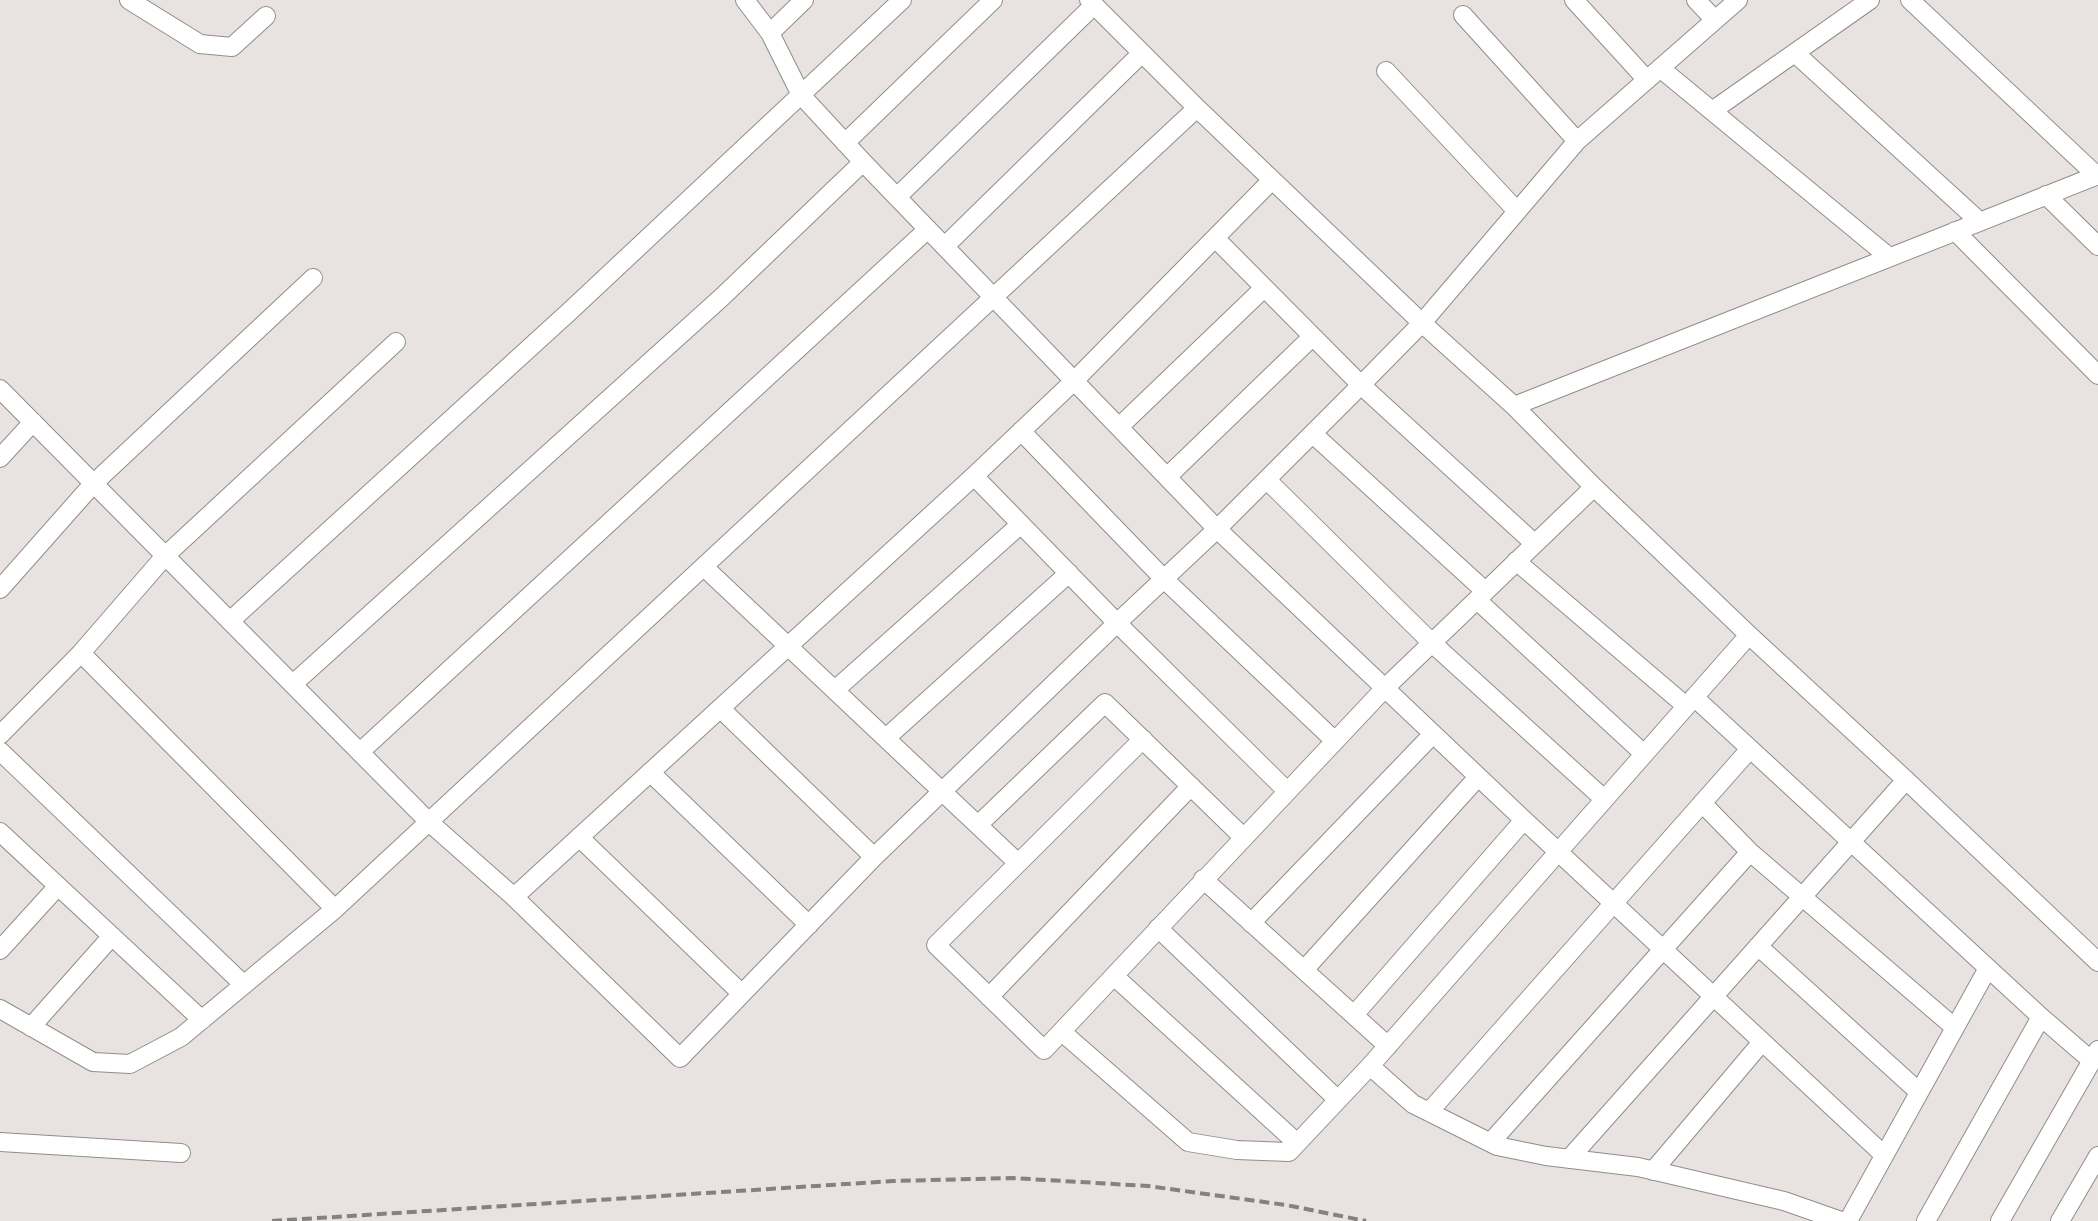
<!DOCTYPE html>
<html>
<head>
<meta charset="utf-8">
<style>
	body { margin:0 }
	canvas { display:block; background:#e8e2e0 }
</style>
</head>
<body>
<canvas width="2098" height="1221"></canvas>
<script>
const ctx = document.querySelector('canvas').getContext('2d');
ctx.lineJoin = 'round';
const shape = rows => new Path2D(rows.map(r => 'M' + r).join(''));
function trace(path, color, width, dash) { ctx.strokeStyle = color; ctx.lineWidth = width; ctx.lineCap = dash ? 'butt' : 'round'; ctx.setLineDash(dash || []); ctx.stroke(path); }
const street = shape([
	[129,0,200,44,232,47,266,16],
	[745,0,770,33,801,95,863,162,1217,529,1524,820,1884,1155],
	[1089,0,1197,108,1422,323,1514,406,1594,487,1749,635,1906,780,2098,962],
	[1574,0,1647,80],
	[1696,0,1715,20],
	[1910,0,2097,176],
	[1463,15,1577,141],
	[770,33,804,0],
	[1795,53,1980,222],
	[1660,68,1889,257],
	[1386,71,1516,210],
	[1712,111,1870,0],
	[845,143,993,0],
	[2046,195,2098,246],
	[897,197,1094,5],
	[1955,231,2098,375],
	[1215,238,1361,385,1535,544],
	[945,246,1142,53],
	[0,389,429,822,514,897,680,1058,874,857,1117,623,1217,529,1361,385,1422,323,1577,141,1738,0],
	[1514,406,2098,175],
	[1119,427,1264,288],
	[1021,431,1164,579,1335,741],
	[1313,434,1485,591],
	[0,458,33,422],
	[974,476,1117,623,1287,791],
	[1167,477,1312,337],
	[1267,480,1432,643,1604,799],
	[1516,561,1686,706],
	[704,567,1018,863],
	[0,589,93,484,313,278],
	[1477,600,1644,754],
	[230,621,570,311,902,0],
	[81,653,335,909],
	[293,684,722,297,863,162],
	[835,690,1021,524],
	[1694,697,2041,1017,2092,1061],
	[720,708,874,857],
	[0,735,81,653,165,556,396,342],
	[886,738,1069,573],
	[1143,739,936,945,1044,1050,1385,688,1594,487],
	[0,751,244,985],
	[360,752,928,229],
	[650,772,809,925],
	[1702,803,1750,852,1954,1027],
	[978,825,1105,703,1243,837],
	[0,832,202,1020],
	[579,837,742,994],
	[1203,879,1388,1046],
	[514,897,974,476,1074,381,1272,180],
	[1251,923,1433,734],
	[1158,928,1338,1100],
	[1758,946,1919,1092],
	[0,950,58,886],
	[1304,970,1478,777],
	[1114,976,1297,1143],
	[989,997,1191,786],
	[0,1009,93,1062,130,1064,181,1037,335,909,1197,108],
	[1354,1015,1524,820],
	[31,1027,112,936],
	[1062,1032,1188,1142,1237,1150,1289,1152,1370,1066,1749,635],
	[1370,1066,1413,1104,1497,1146,1546,1156,1638,1167,1784,1201,1841,1221],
	[1429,1112,1750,749],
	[0,1142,181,1153],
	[1491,1142,1750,852],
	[1569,1159,1906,780],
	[1653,1171,1762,1042],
	[1848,1221,1988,968],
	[1926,1221,2041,1017],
	[2000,1221,2098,1050],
	[2060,1221,2098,1156]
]);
trace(street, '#928d8b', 20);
trace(street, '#fff', 18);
trace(shape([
	[272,1221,893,1181,1012,1178,1148,1186,1286,1205,1366,1221]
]), '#85817f', 4, [10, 5]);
</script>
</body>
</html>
